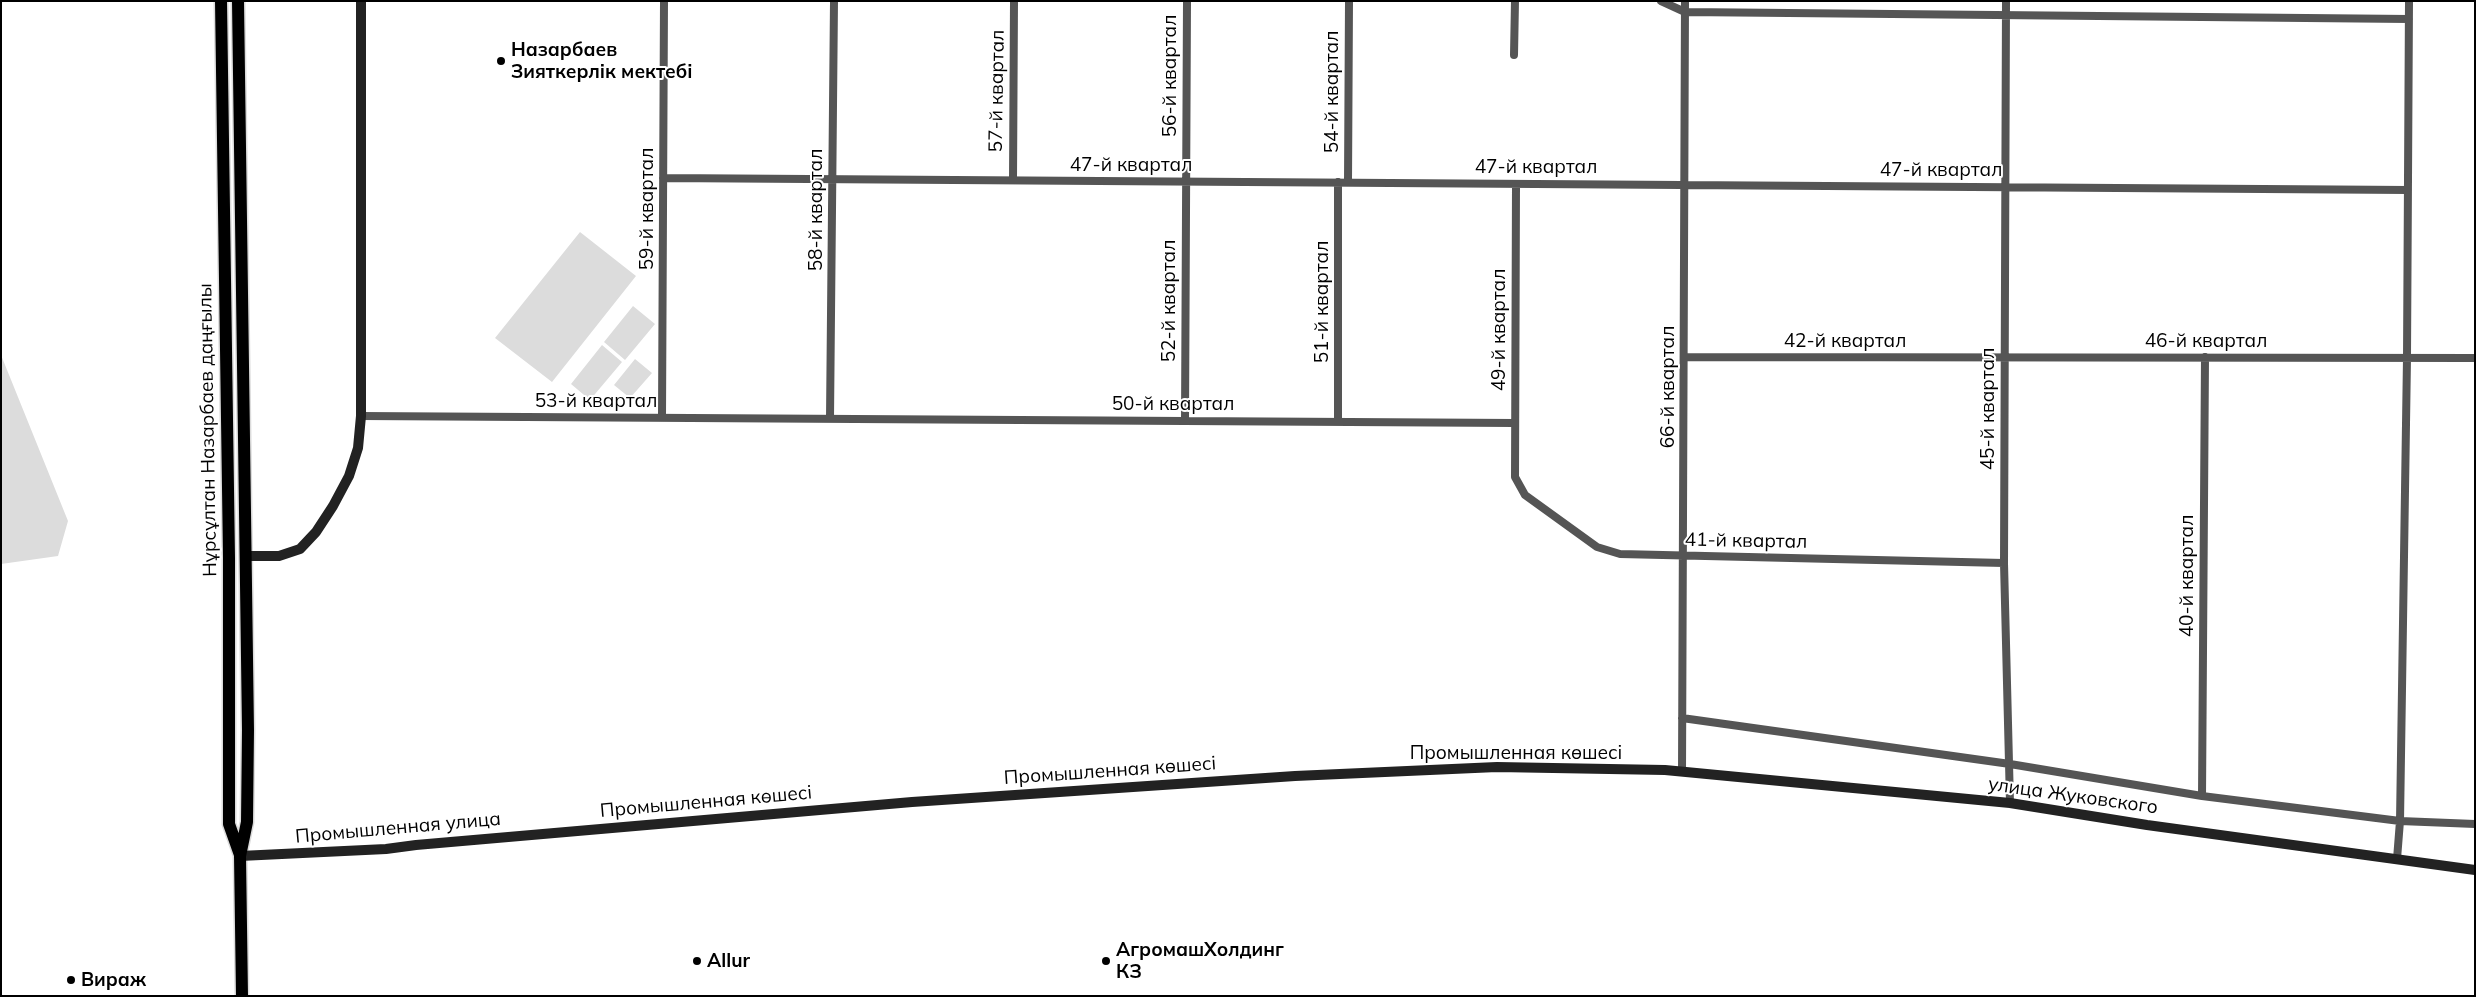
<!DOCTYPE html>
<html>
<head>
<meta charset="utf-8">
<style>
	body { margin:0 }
	#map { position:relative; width:2476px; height:997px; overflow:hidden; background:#fff; font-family:Mulish,sans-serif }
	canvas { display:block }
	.frame { position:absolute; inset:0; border:2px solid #000; pointer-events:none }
</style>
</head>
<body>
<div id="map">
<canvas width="2476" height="997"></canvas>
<div class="frame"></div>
</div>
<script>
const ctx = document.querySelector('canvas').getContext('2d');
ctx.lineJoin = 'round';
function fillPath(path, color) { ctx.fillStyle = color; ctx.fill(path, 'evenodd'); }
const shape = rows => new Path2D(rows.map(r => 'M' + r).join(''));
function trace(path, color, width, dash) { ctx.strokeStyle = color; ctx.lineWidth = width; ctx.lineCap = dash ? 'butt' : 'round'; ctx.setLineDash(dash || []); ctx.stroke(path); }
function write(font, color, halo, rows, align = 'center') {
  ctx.font = font + ' Mulish,sans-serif'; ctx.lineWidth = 4; ctx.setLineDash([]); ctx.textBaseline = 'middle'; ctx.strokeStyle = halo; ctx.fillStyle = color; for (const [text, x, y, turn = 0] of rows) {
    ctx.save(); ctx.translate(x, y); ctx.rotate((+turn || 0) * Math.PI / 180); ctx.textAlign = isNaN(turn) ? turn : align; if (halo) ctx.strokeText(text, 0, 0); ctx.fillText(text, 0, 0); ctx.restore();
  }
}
fillPath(shape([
	[580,232,636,276,552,382,495,338],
	[633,306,655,324,625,360,604,342],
	[602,345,622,362,590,400,571,384],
	[1,355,68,521,58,556,1,564],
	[635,359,652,373,630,398,614,385]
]), '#dcdcdc');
const primary = shape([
	[221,1,229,558,229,824,240,855],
	[238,1,248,730,247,822,240,856,242,996]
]);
trace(primary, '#dbdbdb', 15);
trace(shape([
	[1661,1,1685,12,2409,19],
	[2006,1,2004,563,2010,803],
	[1514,55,1515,1],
	[663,178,2408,190],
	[1013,180,1014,1],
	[1338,182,1338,422],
	[1348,182,1349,1],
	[1516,184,1515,477,1525,495,1597,547,1620,554,2004,563],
	[1684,357,2475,358],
	[361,416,1514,423],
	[662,417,664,1],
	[830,418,834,1],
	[1185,421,1187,1],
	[1682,718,2010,764,2202,796,2400,821,2475,824],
	[1682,772,1685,1],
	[2202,796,2205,357],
	[2397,859,2400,821,2407,358,2409,1]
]), '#555', 8);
trace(shape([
	[245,556,279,556,300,549,316,532,333,506,349,476,358,448,361,416,361,1],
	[240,856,386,849,416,845,912,802,1295,776,1497,767,1665,770,2010,803,2147,825,2475,870]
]), '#222', 10);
trace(primary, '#000', 12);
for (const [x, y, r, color] of [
	[501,61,5,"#000"],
	[697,961,5,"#000"],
	[1106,961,5,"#000"],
	[71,980,5,"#000"]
]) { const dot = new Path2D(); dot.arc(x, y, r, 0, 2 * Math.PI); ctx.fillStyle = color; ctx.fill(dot); trace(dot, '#fff', 2); }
write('bold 19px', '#000', '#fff', [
	["Назарбаев",511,50],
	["Зияткерлік мектебі",511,72],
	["АгромашХолдинг",1116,950],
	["КЗ",1116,972],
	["Allur",707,961],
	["Вираж",81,980]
], 'left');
write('19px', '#000', '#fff', [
	["56-й квартал",1170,76,-90],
	["57-й квартал",997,91,-89],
	["54-й квартал",1332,92,-90],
	["47-й квартал",1131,165],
	["47-й квартал",1536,167],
	["47-й квартал",1941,170],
	["59-й квартал",647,209,-90],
	["58-й квартал",816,210,-90],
	["52-й квартал",1169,301,-90],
	["51-й квартал",1322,302,-90],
	["49-й квартал",1499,330,-90],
	["42-й квартал",1845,341],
	["46-й квартал",2206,341],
	["66-й квартал",1668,387,-90],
	["53-й квартал",596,401],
	["50-й квартал",1173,404],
	["45-й квартал",1988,409,-90],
	["Нұрсұлтан Назарбаев даңғылы",208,430,-91],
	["41-й квартал",1746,541,1],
	["40-й квартал",2187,576,-90],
	["Промышленная көшесі",1516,753],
	["Промышленная көшесі",1110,771,-4],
	["улица Жуковского",2073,796,8],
	["Промышленная көшесі",706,802,-5],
	["Промышленная улица",398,828,-5]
]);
</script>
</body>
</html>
